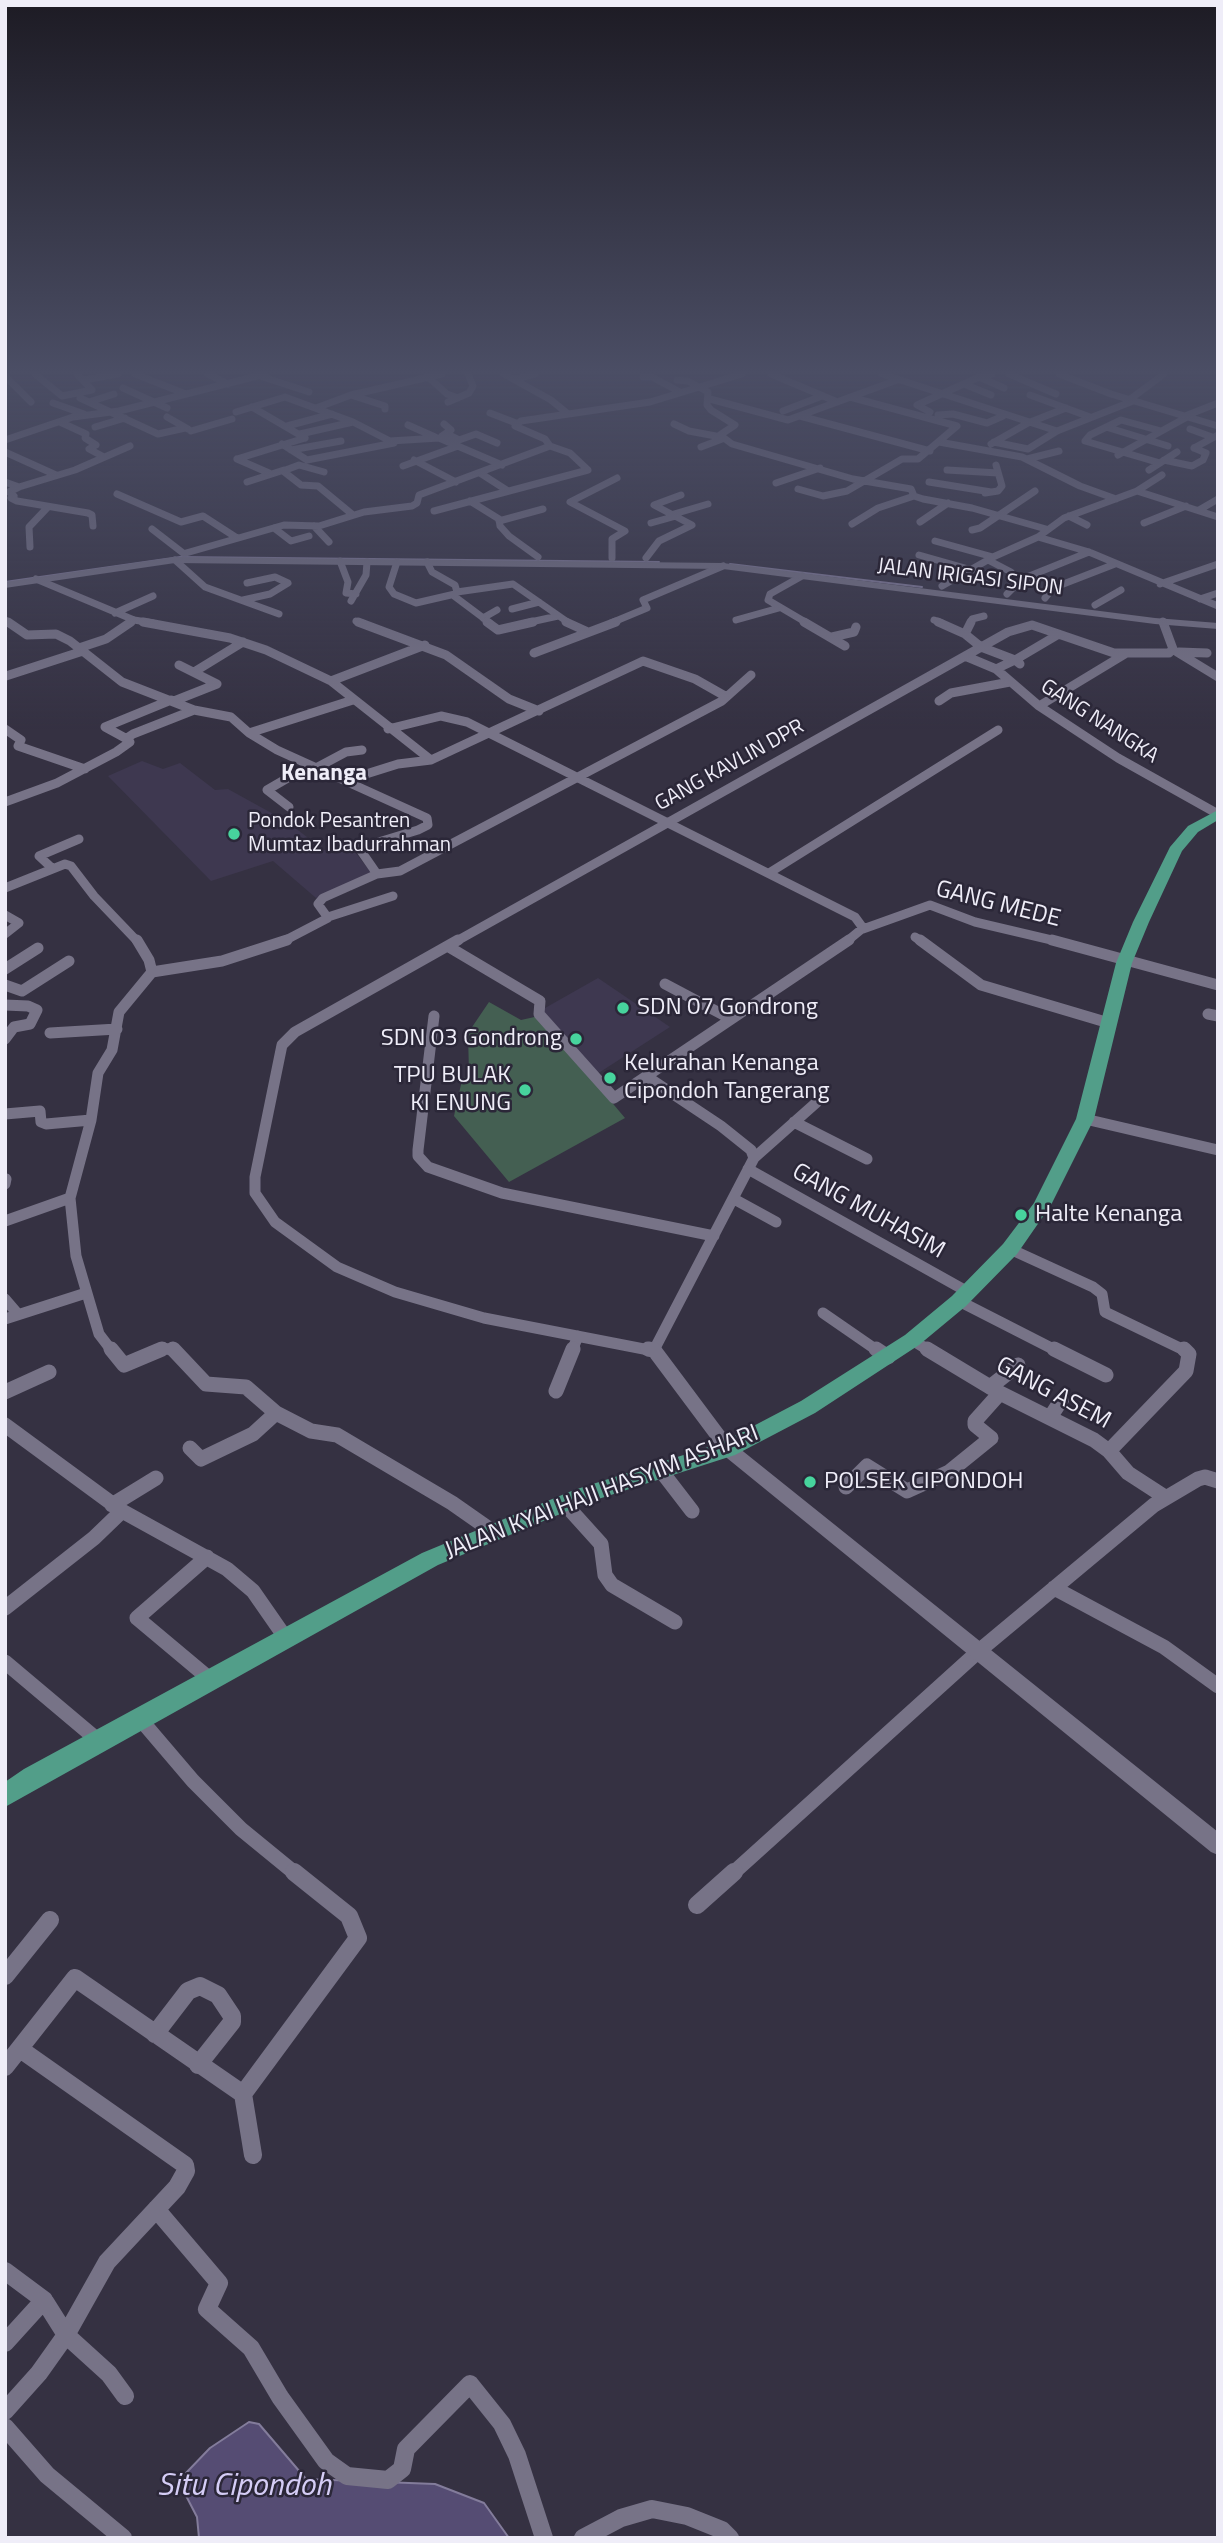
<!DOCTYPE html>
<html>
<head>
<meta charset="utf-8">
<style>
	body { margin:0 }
	#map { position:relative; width:1223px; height:2543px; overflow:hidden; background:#353142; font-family:"Titillium Web",sans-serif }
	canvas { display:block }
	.frame { position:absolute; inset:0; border:7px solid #efedf8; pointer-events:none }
</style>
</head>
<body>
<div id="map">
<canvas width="1223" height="2543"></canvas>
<div class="frame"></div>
</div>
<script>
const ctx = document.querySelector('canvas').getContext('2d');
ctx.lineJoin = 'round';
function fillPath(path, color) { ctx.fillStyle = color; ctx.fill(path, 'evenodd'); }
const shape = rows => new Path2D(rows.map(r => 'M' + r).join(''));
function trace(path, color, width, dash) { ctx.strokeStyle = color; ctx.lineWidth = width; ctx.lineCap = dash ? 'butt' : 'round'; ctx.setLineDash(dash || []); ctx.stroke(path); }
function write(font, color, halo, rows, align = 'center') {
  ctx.font = font + ' "Titillium Web",sans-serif'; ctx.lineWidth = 5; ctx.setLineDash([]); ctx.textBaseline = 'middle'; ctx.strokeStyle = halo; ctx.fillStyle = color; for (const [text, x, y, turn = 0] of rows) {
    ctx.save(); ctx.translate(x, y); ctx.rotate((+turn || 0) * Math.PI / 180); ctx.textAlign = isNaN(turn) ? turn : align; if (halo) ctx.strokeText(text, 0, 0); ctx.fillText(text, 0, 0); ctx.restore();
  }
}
fillPath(shape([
	[142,761,163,769,180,763,215,790,228,789,286,821,324,850,351,847,373,875,316,898,273,861,211,881,108,776],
	[598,978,670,1027,597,1074,538,1012]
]), '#3e3850');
fillPath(shape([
	[489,1002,521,1020,539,1016,625,1118,509,1182,454,1116,462,1080,469,1074,468,1033]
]), '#445f52');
const water = shape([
	[249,2422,259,2424,306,2479,435,2484,484,2503,509,2538,199,2538,197,2517,182,2488,185,2474,210,2448,249,2422]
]);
fillPath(water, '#554c73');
trace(water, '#837c9b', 2);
trace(shape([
	[730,564,922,587],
	[5,582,180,557,659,562]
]), '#837c9b', 2);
trace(shape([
	[35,374,62,396,92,390,77,374],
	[135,374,186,394],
	[208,374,228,384],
	[504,374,551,400,568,414],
	[771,374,835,401],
	[882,374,1057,431],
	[992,374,979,377,1004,388],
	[1009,374,1056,394],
	[1059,374,1111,394,1218,426],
	[5,376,31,402],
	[260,376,309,392],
	[427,376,447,394,458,398],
	[643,377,652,377,680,392],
	[516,379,535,374],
	[84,380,118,374],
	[677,380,688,381,708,392,707,405,711,410,735,425,720,435,732,444,853,479,911,489,914,496,923,499,972,508,1046,529],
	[964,384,991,395],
	[123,388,167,408],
	[351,395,385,406,385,409],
	[1030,395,1090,417],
	[285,397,353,422,390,441,439,438,502,465],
	[80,398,158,434,185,428],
	[710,399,788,420,897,380],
	[1129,400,1164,374],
	[89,402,114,394],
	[448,402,469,393,473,386,468,374],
	[53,403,84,414],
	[252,407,305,438],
	[316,408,351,395,442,374],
	[783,411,822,396],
	[236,412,285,397],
	[930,412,917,405,979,377],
	[490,413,516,423],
	[938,415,953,414,987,423,1003,416],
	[800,416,930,451],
	[1185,416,1218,403],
	[167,417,188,429],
	[60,422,86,434,85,438,96,445,89,449,104,457],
	[674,424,689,431,721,437],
	[408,425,435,437],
	[287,426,332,414],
	[95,427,125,418],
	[1106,427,1168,446],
	[1190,429,1212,437],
	[191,431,232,419],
	[300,434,353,422],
	[449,435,459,440,476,434,497,443],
	[442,436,451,430,444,424],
	[5,440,73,417,119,411,265,374],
	[939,442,1022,457,1080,486,1116,499],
	[994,442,1028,449,1057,431,1133,401],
	[282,444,307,460,394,443],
	[991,444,1028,423,1066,408],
	[701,447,722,439],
	[1194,448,1218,435],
	[291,450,341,441],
	[5,452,56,475],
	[1118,455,1187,417],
	[237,459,305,438],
	[237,459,269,473],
	[1027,459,1059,451],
	[414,460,456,482],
	[1164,460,1192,466,1203,460,1206,453,1194,448],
	[1160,463,1085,441,1090,435,1121,420,1161,431],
	[403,466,458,446],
	[947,470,998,473],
	[1149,470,1177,452],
	[324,472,299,465,283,471,301,485,318,486,353,515],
	[480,473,508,491],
	[5,482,19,487,9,492,14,496,11,498,17,501,88,513,92,515,93,526],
	[247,482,284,470],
	[929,482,991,492],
	[776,483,820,468],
	[19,487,75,470,130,446],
	[798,489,823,496,847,491,902,459,918,459,957,426,850,397],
	[1137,491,1218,517],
	[985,493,998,491,1002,486,996,465],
	[117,494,181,522,203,516,237,538],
	[470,501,499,519,500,526,509,536,538,557],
	[1199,510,1218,499],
	[434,511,588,470,570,453,550,446],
	[674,514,708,504],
	[1069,516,1087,525],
	[499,521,543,509],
	[920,522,948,503],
	[651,523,676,516],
	[1144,523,1186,506],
	[852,524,878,508,914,496],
	[314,526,329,542],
	[274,528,291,541,309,536],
	[152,529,183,553],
	[972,530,980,528,1035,491],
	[1038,537,1089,552,1218,606],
	[935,541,993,557],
	[30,547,29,527,47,508],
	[186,553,284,525,319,526,364,512,412,506,417,503,419,495,550,446,545,439,515,426,521,421,650,402,742,374],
	[919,555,972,570],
	[612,558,612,539,625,531,570,502,617,478],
	[646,558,659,541,692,525,654,505,681,495],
	[175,560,205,587,279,614],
	[988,560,1011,572],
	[340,561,348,582,346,593,356,594],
	[397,562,389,587,394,594,416,603,455,594],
	[427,562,432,572,455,585,457,592,454,596,490,623],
	[802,576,770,594,768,600,807,623],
	[36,579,134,620,153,623],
	[1160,584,1218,564],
	[942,586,993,557,1038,537,1064,518,1137,491,1162,475],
	[457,592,513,584,569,623],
	[1007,594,1022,579,1089,552],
	[1045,598,1053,588,1115,564],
	[1200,599,1218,593],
	[243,600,270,594,288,583,275,577,247,583],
	[351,601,366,575,367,562],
	[1095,605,1121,590],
	[512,609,539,602],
	[115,613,153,596],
	[483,618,497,610],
	[5,620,10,623],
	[736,620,779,608],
	[934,620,942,623],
	[356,621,363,623],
	[129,623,134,620],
	[526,623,558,616],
	[611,623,647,608,643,600,723,566],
	[970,623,972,619,984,616]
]), '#777387', 7);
trace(shape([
	[8,622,27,635,56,634,70,641,122,682,194,710,231,717,249,733,277,750,427,818,428,825,418,830,359,848,377,874],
	[143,622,230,638,266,650,331,681,431,760],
	[358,622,446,655,509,699,539,711],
	[487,622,498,630,533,622],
	[566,622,588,632],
	[804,622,845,646],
	[938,622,965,634],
	[971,622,965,634,981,647,1015,660,996,669],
	[832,637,854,632,856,627],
	[79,648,106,639,131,622],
	[1177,652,1218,677],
	[1179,652,1207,653],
	[534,653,616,622],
	[965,656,996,669,1039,706,1118,758,1218,814],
	[1020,664,1015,660,1059,634],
	[194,672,243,642],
	[6,676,83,651],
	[331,681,425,645],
	[174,701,217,684,179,665],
	[939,701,951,693,1010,682],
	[1039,706,1125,654],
	[5,729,21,740,18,746,85,769],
	[388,729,441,716,467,722,855,917,863,928,846,942],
	[249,733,353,700],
	[127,739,105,727,171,700],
	[316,768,346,752,362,750],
	[347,780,398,764,431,760,643,661,695,679,725,696],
	[5,802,57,783,116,752,130,742,127,738,133,734,194,710],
	[289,807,267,790,310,765],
	[53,869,39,856,79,839],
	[769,873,998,730],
	[5,888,65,864,71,866,94,896,138,942],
	[5,915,19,923,5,934],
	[328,917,393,896],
	[863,929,930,905,975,922,1060,942],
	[915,937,922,942],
	[282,942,328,918,318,904,323,898,377,874,400,871,722,701,751,675],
	[455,942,1008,632,1032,625,1114,653,1169,653,1173,649,1163,622]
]), '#777387', 9);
trace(shape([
	[458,940,295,1032,282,1045,255,1177,255,1193,275,1222,337,1267,395,1292,484,1318,654,1351],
	[920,940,981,985,1109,1023],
	[1052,940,1218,985],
	[449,947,540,1001,539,1014,614,1098,849,940],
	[5,969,38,948],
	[152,972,222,961,287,940],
	[665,984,731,1019],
	[5,985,22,991,69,961],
	[5,1005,28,1006,37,1010,30,1024,14,1027,5,1039],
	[1208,1014,1218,1016],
	[434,1016,418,1150,418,1156,428,1167,502,1193,714,1236],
	[50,1033,117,1029],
	[646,1076,721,1126,751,1150,754,1158,654,1350],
	[5,1114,40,1111,41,1122,46,1124,91,1120],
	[1085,1119,1218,1150],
	[794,1122,867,1159],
	[754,1158,817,1102],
	[748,1169,968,1292],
	[5,1184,6,1179],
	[734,1199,776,1222],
	[5,1221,70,1198],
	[1010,1249,1093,1287,1102,1294,1105,1312,1186,1351],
	[5,1299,17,1313],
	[959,1301,1057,1351],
	[823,1313,878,1351],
	[5,1319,86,1293],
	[912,1340,930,1351],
	[112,1351,99,1334,76,1256,70,1198,91,1120,98,1073,112,1050,119,1012,152,972,149,960,137,940],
	[158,1351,164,1348,174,1351],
	[572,1351,578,1336]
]), '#777387', 11);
trace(shape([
	[111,1349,124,1365,162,1349],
	[173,1349,206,1384,246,1387,276,1413,311,1431,337,1435,452,1503,492,1531],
	[648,1349,654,1350,728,1449],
	[876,1349,888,1357],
	[927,1349,1000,1393,1094,1440,1109,1451,1128,1473,1165,1497],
	[1054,1349,1106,1375],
	[990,1387,1018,1365],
	[556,1391,573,1349],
	[5,1392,49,1372],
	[1051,1416,1062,1399],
	[5,1425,122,1511,227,1569,253,1591,285,1637],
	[190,1448,201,1459,253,1434,276,1413],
	[1109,1451,1186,1371,1189,1354,1184,1349],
	[662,1472,692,1511],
	[846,1487,867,1466,907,1491,949,1472,991,1438,975,1425,975,1421,1000,1393],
	[564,1503,601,1544,605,1575,612,1585,675,1622],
	[112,1505,156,1478],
	[207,1557,137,1618,211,1680],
	[1054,1588,1164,1647,1218,1686],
	[5,1608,94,1538,122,1511],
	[5,1662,100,1742],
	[141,1720,193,1781,241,1829,296,1874],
	[732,1874,980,1650,1154,1505,1198,1479,1205,1477,1218,1481]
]), '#777387', 15);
trace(shape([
	[697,1905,734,1872],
	[5,1976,50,1920],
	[155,2034,188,1991,200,1986,218,1995,232,2016,232,2022,198,2065],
	[20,2049,185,2165,186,2171,177,2187,107,2262,66,2335,109,2374,125,2396],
	[5,2067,75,1978,243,2094],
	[253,2155,243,2094,358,1938,349,1916,294,1872],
	[156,2209,219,2283,207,2309,251,2348,280,2397,326,2461,347,2476,388,2480,402,2469,406,2449,470,2384,502,2424,517,2455,544,2538],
	[5,2271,44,2300,66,2335,39,2373,5,2411],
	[5,2343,44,2300],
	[5,2427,47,2475,123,2538],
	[583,2538,621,2518,652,2509,687,2516,722,2530,730,2538]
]), '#777387', 18);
fillPath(shape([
	[175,557,723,563,1155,618,1218,623,1218,629,1155,624,723,569,175,563,5,588,5,582,175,557],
	[728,1442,734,1444,1218,1832,1218,1855,1211,1852,722,1454,719,1449,722,1444,728,1442]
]), '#777387');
fillPath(shape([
	[1218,810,1218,820,1198,832,1182,851,1149,922,1132,963,1094,1119,1051,1205,1017,1254,966,1306,919,1345,815,1413,735,1455,589,1502,438,1565,5,1807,5,1782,24,1769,422,1553,574,1490,721,1443,801,1401,905,1335,952,1296,1003,1244,1034,1203,1076,1119,1116,963,1133,922,1170,847,1188,826,1218,810]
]), '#529e89');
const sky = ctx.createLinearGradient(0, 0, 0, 730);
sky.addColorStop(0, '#1d1b24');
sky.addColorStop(0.51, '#4b4e65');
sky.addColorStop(1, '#4b4e6500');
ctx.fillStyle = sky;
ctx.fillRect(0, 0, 1223, 730);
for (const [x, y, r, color] of [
	[234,834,7,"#47d49d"],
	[623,1008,7,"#47d49d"],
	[576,1039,7,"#47d49d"],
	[610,1078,7,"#47d49d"],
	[525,1090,7,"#47d49d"],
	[1021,1215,7,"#47d49d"],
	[810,1482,7,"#47d49d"]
]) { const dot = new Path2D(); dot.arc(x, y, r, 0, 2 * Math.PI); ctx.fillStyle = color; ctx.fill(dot); trace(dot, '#2b2738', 2.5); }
write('21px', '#efedf8', '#2b2738', [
	["JALAN IRIGASI SIPON",970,578,7],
	["GANG NANGKA",1099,722,33],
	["GANG KAVLIN DPR",730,766,-29]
]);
write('21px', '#efedf8', '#2b2738', [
	["Pondok Pesantren",248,822],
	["Mumtaz Ibadurrahman",248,846]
], 'left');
write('bold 23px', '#efedf8', '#2b2738', [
	["Kenanga",324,774]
]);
write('24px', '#efedf8', '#2b2738', [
	["GANG MEDE",998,905,14],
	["GANG MUHASIM",868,1212,29],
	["GANG ASEM",1053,1394,28],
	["JALAN KYAI HAJI HASYIM ASHARI",602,1493,-21]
]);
write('24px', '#efedf8', '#2b2738', [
	["SDN 07 Gondrong",637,1008],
	["SDN 03 Gondrong",562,1039,"right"],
	["Kelurahan Kenanga",624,1064],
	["Cipondoh Tangerang",624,1092],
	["TPU BULAK",511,1076,"right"],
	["KI ENUNG",511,1104,"right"],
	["Halte Kenanga",1035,1215],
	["POLSEK CIPONDOH",824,1482]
], 'left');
write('italic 32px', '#d5cdf6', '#2b2738', [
	["Situ Cipondoh",244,2487]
]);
</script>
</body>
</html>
